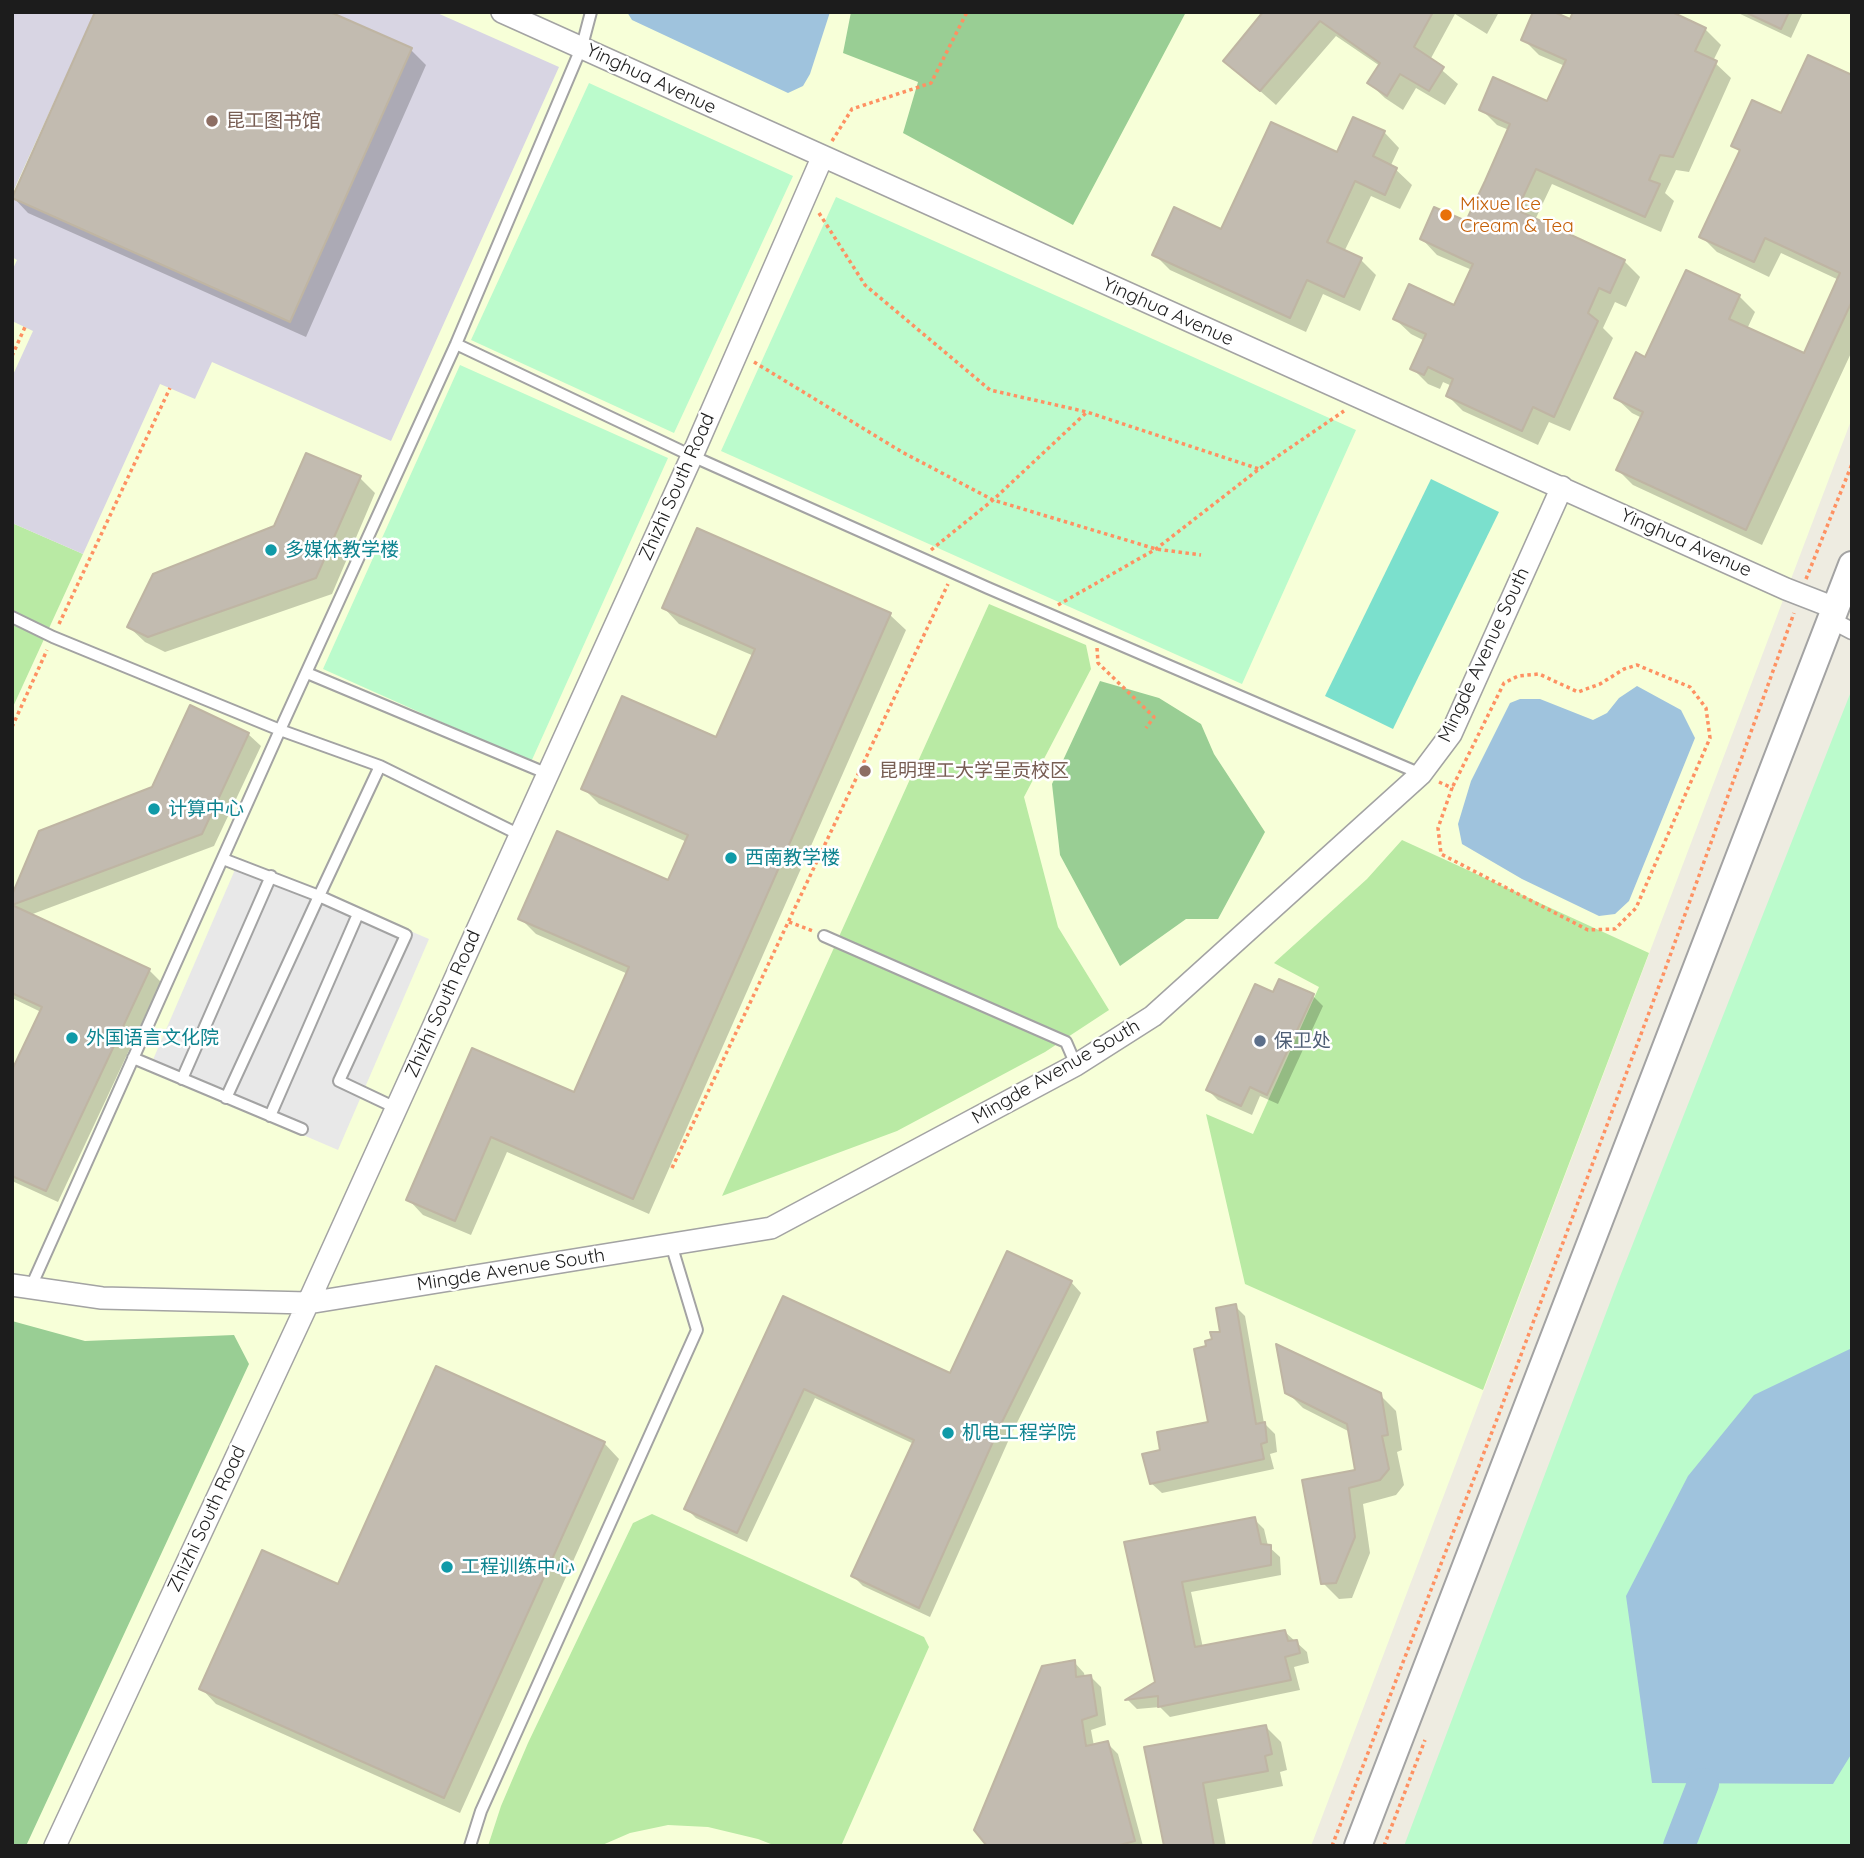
<!DOCTYPE html>
<html>
<head>
<meta charset="utf-8">
<style>
	body { margin:0 }
	#map { position:relative; width:1864px; height:1858px; overflow:hidden; background:#eeece1; font-family:Quicksand,sans-serif }
	canvas { display:block }
	.frame { position:absolute; inset:0; border:14px solid #1c1c1c; pointer-events:none }
</style>
</head>
<body>
<div id="map">
<canvas width="1864" height="1858"></canvas>
<div class="frame"></div>
</div>
<script>
const ctx = document.querySelector('canvas').getContext('2d');
ctx.lineJoin = 'round';
function fillPath(path, color) { ctx.fillStyle = color; ctx.fill(path, 'evenodd'); }
const shape = rows => new Path2D(rows.map(r => 'M' + r).join(''));
function trace(path, color, width, dash) { ctx.strokeStyle = color; ctx.lineWidth = width; ctx.lineCap = dash ? 'butt' : 'round'; ctx.setLineDash(dash || []); ctx.stroke(path); }
function write(font, color, halo, rows, align = 'center') {
  ctx.font = font + ' Quicksand,"Noto Sans SC",sans-serif'; ctx.lineWidth = 5; ctx.setLineDash([]); ctx.textBaseline = 'middle'; ctx.strokeStyle = halo; ctx.fillStyle = color; for (const [text, x, y, turn = 0] of rows) {
    ctx.save(); ctx.translate(x, y); ctx.rotate((+turn || 0) * Math.PI / 180); ctx.textAlign = isNaN(turn) ? turn : align; if (halo) ctx.strokeText(text, 0, 0); ctx.fillText(text, 0, 0); ctx.restore();
  }
}
fillPath(shape([
	[12,12,1852,12,1852,418,1311,1846,12,1846]
]), '#f7ffd8');
fillPath(shape([
	[12,523,83,554,12,709],
	[989,604,1086,645,1091,669,1024,797,1058,927,1109,1010,1045,1052,897,1131,722,1196],
	[1402,840,1649,953,1483,1390,1245,1284,1206,1114,1253,1134,1319,987,1274,963,1367,879],
	[652,1514,924,1637,929,1647,841,1846,776,1846,758,1839,708,1827,668,1825,630,1833,600,1846,488,1846,501,1806,528,1743,633,1523]
]), '#b9eaa4');
fillPath(shape([
	[851,12,1186,12,1073,225,903,133,918,82,843,53],
	[1100,681,1159,698,1201,724,1214,754,1265,832,1218,919,1186,919,1120,966,1060,855,1052,784],
	[12,1321,85,1341,234,1335,249,1364,26,1846,12,1846]
]), '#99ce94');
fillPath(shape([
	[589,83,793,176,674,433,471,340],
	[836,197,1356,430,1242,684,721,451],
	[460,365,668,458,531,762,323,669],
	[1852,689,1852,1846,1404,1846,1617,1284]
]), '#bbfbcc');
fillPath(shape([
	[1431,479,1499,512,1393,729,1325,696]
]), '#7be0cd');
fillPath(shape([
	[240,858,429,939,338,1150,149,1069]
]), '#e8e8e8');
fillPath(shape([
	[12,12,95,12,12,194],
	[330,12,435,12,559,67,391,441,212,362,195,399,160,384,83,554,12,523,12,377,33,331,12,321,12,271,17,260,12,257,12,198,290,322,411,49]
]), '#d8d5e3');
fillPath(shape([
	[627,12,830,12,810,74,803,86,788,93,632,20],
	[1637,686,1681,710,1695,738,1629,901,1615,914,1599,916,1522,879,1462,844,1458,824,1471,781,1510,703,1520,699,1540,699,1593,720,1607,713,1619,698],
	[1852,1348,1852,1753,1833,1784,1652,1783,1626,1596,1688,1476,1754,1395]
]), '#9fc3dd');
fillPath(shape([
	[1266,12,1499,12,1487,34,1455,14,1430,60,1458,84,1445,105,1416,88,1403,110,1385,98,1369,83,1380,66,1336,36,1276,105,1226,61],
	[1736,12,1803,12,1791,38],
	[1571,21,1705,29,1721,45,1713,61,1731,78,1689,172,1676,170,1665,193,1674,201,1661,232,1552,184,1535,220,1624,261,1640,277,1626,307,1615,302,1603,328,1613,338,1570,431,1549,422,1538,445,1463,411,1448,396,1452,386,1443,382,1440,389,1428,384,1412,368,1425,341,1411,334,1395,319,1455,307,1472,270,1437,255,1422,239,1466,223,1509,130,1497,125,1481,109,1548,103,1565,66,1539,55,1523,39],
	[411,50,426,65,306,337,28,213,13,197],
	[1852,77,1852,351,1762,545,1633,485,1618,470,1642,418,1632,413,1616,398,1646,359,1739,296,1755,312,1747,329,1805,356,1839,280,1781,253,1769,277,1717,252,1702,237,1741,153,1733,145],
	[1384,132,1399,148,1391,165,1412,185,1400,209,1371,196,1344,252,1361,260,1376,275,1360,311,1323,294,1306,332,1170,270,1154,254,1222,231,1338,154],
	[360,478,375,493,332,594,165,652,145,642,129,627,276,527],
	[664,608,890,615,906,630,649,1214,507,1152,471,1235,423,1215,408,1199,473,1050,575,1095,628,974,536,934,520,918,669,883,687,842,599,804,583,788,717,739,754,656,679,624],
	[248,734,261,746,214,846,30,915,149,970,161,982,58,1202,12,1181,12,1074,41,1012,12,998,12,900,153,788],
	[1274,994,1313,996,1323,1006,1278,1104,1260,1096,1252,1115,1218,1100,1208,1090],
	[1071,1282,1081,1293,1010,1437,930,1617,863,1586,853,1576,914,1444,815,1398,747,1542,696,1518,686,1508,784,1298,951,1376],
	[1235,1306,1245,1316,1264,1423,1275,1434,1277,1452,1270,1454,1274,1469,1162,1493,1151,1483,1162,1451,1210,1423,1208,1348,1222,1334],
	[1287,1392,1380,1395,1396,1411,1402,1450,1397,1452,1404,1485,1396,1495,1363,1504,1370,1553,1352,1598,1339,1599,1323,1583,1304,1482,1357,1472,1350,1432,1303,1408],
	[604,1443,619,1459,460,1813,216,1704,201,1688,339,1586],
	[1254,1519,1264,1529,1268,1546,1280,1557,1281,1575,1191,1592,1203,1648,1285,1632,1307,1652,1309,1663,1294,1667,1300,1690,1170,1717,1160,1707,1137,1709,1128,1700,1157,1683,1126,1543],
	[1074,1662,1084,1673,1085,1678,1091,1677,1101,1687,1106,1725,1091,1730,1094,1746,1107,1743,1118,1754,1143,1846,990,1846],
	[1265,1726,1281,1742,1287,1770,1280,1772,1283,1786,1217,1799,1226,1846,1165,1846,1146,1748]
]), '#0003');
trace(shape([
	[1679,1846,1703,1784]
]), '#9fc3dd', 32);
const building = shape([
	[95,12,330,12,412,48,290,322,12,198,95,12],
	[1263,12,1433,12,1414,47,1444,67,1429,91,1400,74,1387,96,1367,83,1380,63,1320,21,1260,91,1223,61,1263,12],
	[1533,12,1554,12,1570,19,1573,12,1672,12,1706,28,1695,51,1717,61,1673,157,1660,155,1649,180,1660,184,1645,217,1536,169,1517,210,1625,260,1610,293,1599,288,1588,313,1598,321,1554,417,1533,407,1522,431,1446,396,1453,379,1428,367,1424,375,1410,369,1426,334,1393,319,1409,284,1454,305,1473,264,1420,239,1434,207,1466,221,1485,181,1510,124,1479,110,1493,77,1547,101,1566,60,1521,40,1533,12],
	[1745,12,1789,12,1781,29,1745,12],
	[1808,55,1852,75,1852,301,1746,530,1616,470,1643,412,1614,398,1636,352,1645,357,1686,270,1740,295,1729,319,1804,353,1840,273,1765,238,1754,262,1699,237,1740,150,1731,146,1752,100,1781,113,1808,55],
	[1353,117,1385,131,1373,156,1397,168,1385,195,1355,181,1327,242,1362,258,1344,297,1307,280,1290,318,1152,255,1174,207,1221,229,1271,122,1337,152,1353,117],
	[306,453,361,476,316,578,148,637,127,627,153,574,274,526,306,453],
	[697,528,891,613,633,1199,491,1137,455,1221,406,1200,472,1048,574,1092,629,967,518,919,557,831,668,880,688,835,581,789,622,696,716,737,755,649,662,608,697,528],
	[190,705,249,733,202,834,12,905,150,969,46,1191,12,1176,12,1070,42,1007,12,993,12,895,39,831,152,787,190,705],
	[1279,979,1314,994,1267,1095,1250,1087,1241,1106,1206,1090,1255,984,1273,992,1279,979],
	[1007,1251,1072,1281,1000,1426,919,1608,851,1576,914,1440,804,1389,737,1533,684,1509,783,1296,950,1373,1007,1251],
	[1236,1304,1256,1424,1265,1422,1267,1442,1261,1444,1264,1459,1150,1484,1142,1454,1160,1450,1157,1432,1208,1422,1194,1349,1206,1346,1205,1341,1212,1339,1210,1332,1220,1332,1216,1308,1236,1304],
	[1276,1344,1381,1393,1388,1435,1382,1436,1389,1469,1380,1480,1349,1488,1355,1537,1336,1583,1321,1584,1302,1480,1355,1470,1347,1424,1285,1393,1276,1344],
	[436,1366,605,1442,444,1798,199,1689,262,1550,338,1584,436,1366],
	[1255,1517,1261,1544,1271,1545,1271,1565,1182,1582,1195,1647,1285,1630,1288,1641,1297,1640,1300,1653,1285,1657,1291,1680,1158,1707,1158,1696,1125,1700,1155,1682,1124,1542,1255,1517],
	[1075,1660,1076,1677,1091,1675,1097,1715,1082,1720,1086,1746,1108,1741,1135,1841,1116,1846,987,1846,974,1830,1042,1666,1075,1660],
	[1266,1725,1272,1754,1265,1756,1268,1771,1203,1783,1214,1846,1164,1846,1144,1747,1266,1725]
]);
fillPath(building, '#c2bbb0');
trace(building, '#bfb5a3', 2);
const service = shape([
	[456,344,692,456,988,588,1421,774],
	[12,617,53,637,280,730,380,766],
	[307,673,548,774],
	[223,859,319,896,226,1098],
	[824,936,1066,1042,1076,1065],
	[133,1058,302,1129],
	[182,1079,271,876],
	[396,1108,339,1081,406,935,319,896,380,766,520,835],
	[270,1116,358,914],
	[30,1289,280,730,456,344,582,46,591,12],
	[470,1846,481,1811,697,1330,671,1244]
]);
const pedestrian = shape([
	[1831,620,1852,631]
]);
const minor = shape([
	[502,12,1786,589,1835,608],
	[12,1285,102,1298,308,1303,771,1228,1076,1065,1153,1016,1421,774,1451,734,1562,487],
	[55,1846,308,1303,692,456,822,158]
]);
const tertiary = shape([
	[1358,1846,1852,565]
]);
trace(service, '#a3a3a3', 14);
trace(pedestrian, '#a3a3a3', 19);
trace(minor, '#a3a3a3', 24);
trace(tertiary, '#a3a3a3', 30);
trace(shape([
	[832,141,852,109,931,83,967,12],
	[819,213,865,285,990,390,1087,412,1259,469],
	[12,356,25,327],
	[754,362,902,452,993,500,1156,549,1201,555],
	[931,550,993,500,1087,412],
	[1806,579,1852,464],
	[1058,605,1156,549,1259,469,1344,411],
	[59,624,170,388],
	[1097,648,1098,663,1154,717,1146,728],
	[12,727,47,650],
	[1439,782,1452,788,1438,828,1441,854,1588,930,1615,929,1636,908,1710,738,1706,708,1690,687,1637,665,1624,669,1600,684,1578,692,1539,674,1518,676,1504,683,1452,788],
	[789,922,813,931],
	[672,1168,948,584],
	[1332,1846,1497,1419,1662,978,1794,613],
	[1384,1846,1425,1740]
]), '#fe9162', 3.5, [3.5, 3.5]);
trace(service, '#fff', 10);
trace(pedestrian, '#fff', 16);
trace(minor, '#fff', 21);
trace(tertiary, '#fff', 26);
for (const [x, y, r, color] of [
	[212,121,7,"#8d6e63"],
	[1446,215,7,"#e8710a"],
	[271,550,7,"#0f9aa8"],
	[865,771,7,"#8d6e63"],
	[154,809,7,"#0f9aa8"],
	[731,858,7,"#0f9aa8"],
	[72,1038,7,"#0f9aa8"],
	[1260,1041,7,"#5c6f8a"],
	[948,1433,7,"#0f9aa8"],
	[447,1567,7,"#0f9aa8"]
]) { const dot = new Path2D(); dot.arc(x, y, r, 0, 2 * Math.PI); ctx.fillStyle = color; ctx.fill(dot); trace(dot, '#fff', 2.5); }
write('19px', '#1c1c1c', '#fff', [
	["Yinghua Avenue",651,79,25],
	["Yinghua Avenue",1168,312,24],
	["Zhizhi South Road",677,487,-66],
	["Yinghua Avenue",1686,543,24],
	["Mingde Avenue South",1484,655,-65],
	["Zhizhi South Road",443,1004,-66],
	["Mingde Avenue South",1056,1072,-30],
	["Mingde Avenue South",511,1270,-9],
	["Zhizhi South Road",207,1519,-65]
]);
write('19px', '#785e54', '#fff', [
	["昆工图书馆",226,121],
	["昆明理工大学呈贡校区",879,771]
], 'left');
write('19px', '#c56008', '#fff', [
	["Mixue Ice",1460,204],
	["Cream & Tea",1460,226]
], 'left');
write('19px', '#0d838f', '#fff', [
	["多媒体教学楼",285,550],
	["计算中心",168,809],
	["西南教学楼",745,858],
	["外国语言文化院",86,1038],
	["机电工程学院",962,1433],
	["工程训练中心",461,1567]
], 'left');
write('19px', '#4e5e75', '#fff', [
	["保卫处",1274,1041]
], 'left');
</script>
</body>
</html>
